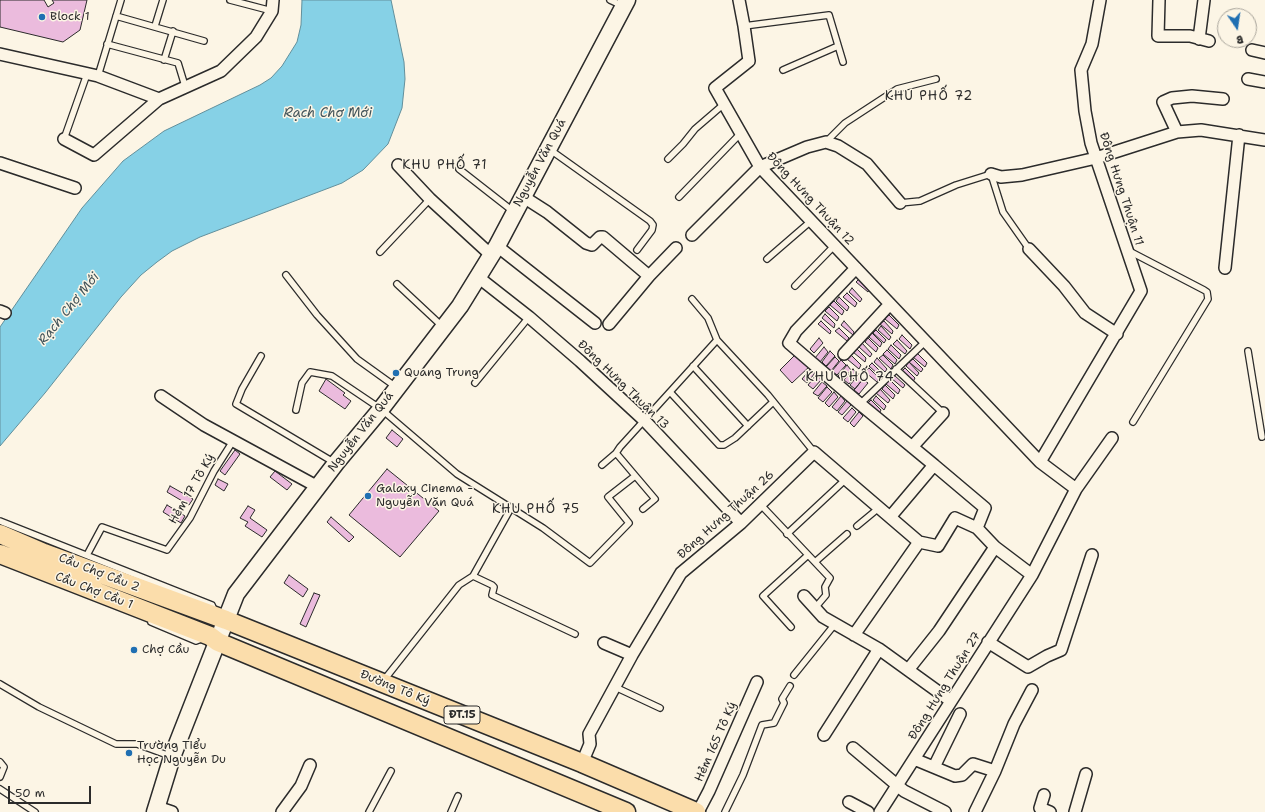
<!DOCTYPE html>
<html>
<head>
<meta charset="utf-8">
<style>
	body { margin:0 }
	#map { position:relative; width:1265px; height:812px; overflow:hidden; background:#fcf5e5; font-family:"Shantell Sans",sans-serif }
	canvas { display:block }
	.north { position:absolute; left:1217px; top:8px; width:40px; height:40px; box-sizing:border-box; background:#fcf5e5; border:1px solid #a8a49b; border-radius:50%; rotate:167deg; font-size:11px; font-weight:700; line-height:16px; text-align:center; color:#2b2b2b }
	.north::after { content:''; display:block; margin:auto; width:14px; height:18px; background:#1f6fb2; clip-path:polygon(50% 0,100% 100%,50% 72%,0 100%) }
	.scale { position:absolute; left:8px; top:786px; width:83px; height:18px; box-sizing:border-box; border:2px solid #2b2b2b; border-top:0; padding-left:5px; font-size:12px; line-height:14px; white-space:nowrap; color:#2b2b2b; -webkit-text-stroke:3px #fcf5e5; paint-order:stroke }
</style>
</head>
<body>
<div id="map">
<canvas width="1265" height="812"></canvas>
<div class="north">B</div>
<div class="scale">50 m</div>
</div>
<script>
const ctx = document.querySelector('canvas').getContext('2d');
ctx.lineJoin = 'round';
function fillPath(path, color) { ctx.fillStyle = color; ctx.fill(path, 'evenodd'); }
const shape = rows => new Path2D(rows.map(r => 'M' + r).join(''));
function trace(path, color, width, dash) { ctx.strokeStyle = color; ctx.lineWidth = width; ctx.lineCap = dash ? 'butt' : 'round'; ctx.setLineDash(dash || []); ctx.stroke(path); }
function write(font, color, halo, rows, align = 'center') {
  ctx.font = font + ' "Shantell Sans",sans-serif'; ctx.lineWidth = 3; ctx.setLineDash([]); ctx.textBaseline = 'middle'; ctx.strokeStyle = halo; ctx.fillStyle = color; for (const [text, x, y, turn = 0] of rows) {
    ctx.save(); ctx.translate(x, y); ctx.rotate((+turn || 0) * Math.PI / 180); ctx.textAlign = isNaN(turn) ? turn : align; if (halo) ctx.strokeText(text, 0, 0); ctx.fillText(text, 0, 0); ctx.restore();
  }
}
const water = shape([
	[302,0,391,0,404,62,405,79,402,108,388,144,363,170,342,183,200,237,172,251,157,262,141,275,121,297,45,393,0,446,0,327,82,208,123,161,164,131,260,85,271,78,282,66,297,42,301,25,302,0]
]);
fillPath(water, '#86d1e6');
trace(water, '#628f9b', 1);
const building = shape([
	[0,0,44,0,48,7,54,3,52,0,87,0,80,30,63,42,0,27,0,0],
	[860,278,870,288,868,292,856,282,860,278],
	[852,288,862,299,860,302,849,292,852,288],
	[847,293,857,303,855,307,843,297,847,293],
	[839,297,849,307,847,311,836,301,839,297],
	[834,301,844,311,842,315,830,305,834,301],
	[829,307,839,317,837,321,825,311,829,307],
	[825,314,835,324,834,328,822,318,825,314],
	[889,315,899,325,897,329,885,319,889,315],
	[821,321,831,331,830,334,818,324,821,321],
	[844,321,854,332,853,335,841,325,844,321],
	[884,321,893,331,892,334,880,324,884,321],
	[881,326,891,337,889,340,878,330,881,326],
	[839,328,849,338,847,341,835,331,839,328],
	[876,330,886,340,884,343,873,333,876,330],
	[872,333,882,343,880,347,869,337,872,333],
	[902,335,912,345,910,349,899,339,902,335],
	[819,338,823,343,814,353,810,349,819,338],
	[868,338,878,348,876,352,865,342,868,338],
	[897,340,907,351,905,354,893,344,897,340],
	[862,343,872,354,870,357,859,347,862,343],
	[891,345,901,355,899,359,888,349,891,345],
	[824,347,828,352,820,362,815,358,824,347],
	[856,348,866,358,865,362,853,352,856,348],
	[887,350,897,360,895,364,883,354,887,350],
	[830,351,835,356,826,366,822,362,830,351],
	[797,353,810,366,792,383,780,370,797,353],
	[917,353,927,363,925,367,913,357,917,353],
	[851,355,861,365,859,369,847,359,851,355],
	[883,355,893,365,891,369,879,358,883,355],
	[835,357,839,361,831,371,826,367,835,357],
	[877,358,887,369,885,372,874,362,877,358],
	[913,359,923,369,921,372,909,362,913,359],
	[841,360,846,365,837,375,832,371,841,360],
	[909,362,919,373,917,376,906,366,909,362],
	[872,363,882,373,881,377,869,366,872,363],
	[847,365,851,370,842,380,838,376,847,365],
	[811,368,815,373,807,383,802,379,811,368],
	[869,368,879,378,877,382,865,372,869,368],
	[905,368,915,378,913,382,901,372,905,368],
	[853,369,857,374,849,384,844,380,853,369],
	[817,374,822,379,813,389,808,385,817,374],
	[859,374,863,379,855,389,850,385,859,374],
	[894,375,905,385,903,388,891,378,894,375],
	[326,379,345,393,343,395,351,401,345,409,319,391,326,379],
	[863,379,868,383,859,394,854,390,863,379],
	[890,380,900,390,898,394,886,384,890,380],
	[822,382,827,386,818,396,813,393,822,382],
	[885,385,895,395,893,399,882,389,885,385],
	[827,387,832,392,823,402,818,398,827,387],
	[880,389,890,400,888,403,876,393,880,389],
	[834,392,838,397,829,407,825,403,834,392],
	[841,396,845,401,837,411,832,407,841,396],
	[876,396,886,406,884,410,873,400,876,396],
	[871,400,881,410,879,414,867,404,871,400],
	[847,401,851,405,842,415,838,412,847,401],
	[852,408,856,412,848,422,843,418,852,408],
	[859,412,863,416,854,427,850,423,859,412],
	[392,430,403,439,397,447,386,438,392,430],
	[235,450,240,454,225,475,220,471,235,450],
	[387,469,439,511,400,557,349,515,387,469],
	[275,471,292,484,287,490,270,477,275,471],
	[218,479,228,484,224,491,215,485,218,479],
	[170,486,193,499,189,505,167,492,170,486],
	[167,505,185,516,181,523,163,512,167,505],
	[248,506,255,510,250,518,267,530,262,537,245,526,248,522,240,518,248,506],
	[331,517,354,537,349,542,327,522,331,517],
	[289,575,308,589,303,597,284,583,289,575],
	[314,593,320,595,306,627,300,624,314,593]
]);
fillPath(building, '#ebbbdd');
trace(building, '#2b2b2b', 1);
const lane = shape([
	[230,0,272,11],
	[610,0,623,6],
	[116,16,204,41],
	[155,26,163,0],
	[744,26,829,15,843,62],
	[107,44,178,63,185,86],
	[164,60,173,31],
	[783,70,838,46],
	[98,76,121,0],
	[64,139,87,74],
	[826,142,845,123,897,89,936,79],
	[549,149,650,221,653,225,652,230,637,250],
	[668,159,683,144,695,129,724,104],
	[459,169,514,212],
	[679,197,741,133],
	[900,203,920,201,956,185,991,174,1003,212,1029,249],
	[1129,251,1204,290,1207,292,1208,299,1133,422],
	[380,252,430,199],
	[767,259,811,221],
	[286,275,317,315,357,359,396,387],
	[397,284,443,327],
	[795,286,835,245],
	[692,299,708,318,717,340],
	[1248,351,1262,437],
	[261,356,242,389,236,404,335,463],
	[693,366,748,426],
	[896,369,943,413],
	[475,383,529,317],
	[670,392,719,445,724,445,735,438,773,402],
	[860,404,926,341],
	[296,410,302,383,310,372,332,376,381,409,457,474,543,528,590,563,629,523,608,497,635,476],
	[602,465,616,453],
	[760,504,830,578,825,587,826,595,815,608],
	[643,509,655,499,616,453,620,447,717,340,768,395,814,452],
	[0,521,212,605,215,612],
	[857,526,880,507],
	[787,534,846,479],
	[87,555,102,527,167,550,190,518,214,471,233,441],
	[815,562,847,534],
	[473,576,492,585,494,587,492,595,575,634],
	[151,622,196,641,204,638],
	[791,627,763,596,808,555],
	[794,675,835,624],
	[384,680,459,585,473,576,511,508],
	[0,684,39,707,116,744,137,744,170,756],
	[615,687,660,708],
	[0,762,4,767,0,777],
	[0,789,35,812],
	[369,812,391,771],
	[451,812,458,796],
	[725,812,743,775,762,725,774,723,784,703,782,699,790,686]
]);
const street = shape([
	[739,0,744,26,749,61,715,88,760,167,1040,462],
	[1100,0,1092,44,1081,70,1085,111,1091,143,1141,291,1040,462,1076,489,1112,438],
	[1159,0,1158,36,1190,36,1209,41],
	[1199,39,1204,0],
	[1252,50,1265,53],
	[0,54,98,76,159,99],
	[1248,79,1265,82],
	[1177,132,1163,102,1172,98,1192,96,1223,99],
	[64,139,94,155,159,99,221,71,256,37,272,11,273,0],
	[0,163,75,188],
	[398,165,430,199,491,255],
	[991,174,1001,177,1022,175,1096,158,1177,132,1201,130,1265,140],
	[522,196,547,212,586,243,592,245,600,237,603,237,649,276],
	[692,235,760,167,807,147,826,142,838,146,867,164,900,203],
	[497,246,595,323],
	[1029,249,1064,286,1085,313,1117,334],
	[856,268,796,331,789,343,860,404,934,465],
	[1225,268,1239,135],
	[478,277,529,317,580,361,645,421,741,523],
	[0,311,5,313],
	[609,324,649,276,676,248],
	[844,354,890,304],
	[161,396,204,425,318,487],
	[912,447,943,413],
	[891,516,934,465,985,508,977,528,995,547,1032,575],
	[919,542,938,546,955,518,977,528],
	[804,596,823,617,879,649,951,701],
	[988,642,1028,667,1047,656,1061,650,1092,555],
	[604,643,632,655],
	[908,670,939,631,995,547],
	[824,735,879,649],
	[853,748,904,791,945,812],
	[914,759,955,776,962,775,973,764,995,771,1014,724,1032,690],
	[582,763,590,744,589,734,632,655,681,573,741,523,814,452,919,542,854,635],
	[934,767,960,714],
	[1044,795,1040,808,1050,812],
	[849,802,868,812],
	[157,807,172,812],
	[282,812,301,786,310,765],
	[698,812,709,791,757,682],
	[880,812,1032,575,1076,489],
	[975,812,995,771],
	[1075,812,1086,774]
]);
const secondary = shape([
	[155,812,172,757,236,594,336,463,381,409,460,306,497,246,627,0]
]);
const primary = shape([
	[0,534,44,553,226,620,582,763,696,812],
	[0,554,210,636,218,642,626,812]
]);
trace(lane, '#2b2b2b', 8);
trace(street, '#2b2b2b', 14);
trace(secondary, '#2b2b2b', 19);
trace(primary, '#2b2b2b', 21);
trace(lane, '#fcf5e5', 5.5);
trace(street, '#fcf5e5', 11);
trace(secondary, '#fcf5e5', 16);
trace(primary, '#fbddab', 18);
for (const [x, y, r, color] of [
	[42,17,4,"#1f6fb2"],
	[396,373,4,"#1f6fb2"],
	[368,496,4,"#1f6fb2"],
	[134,650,4,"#1f6fb2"],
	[129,753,4,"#1f6fb2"]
]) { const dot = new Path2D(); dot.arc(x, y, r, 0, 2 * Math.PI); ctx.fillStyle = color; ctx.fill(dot); trace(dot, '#fcf5e5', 1.5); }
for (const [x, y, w] of [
	[462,715,36]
]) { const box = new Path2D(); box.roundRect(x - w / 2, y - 9, w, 18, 3); ctx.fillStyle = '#fcf5e5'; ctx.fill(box); trace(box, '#2b2b2b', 1); }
write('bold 11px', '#2b2b2b', null, [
	["ĐT.15",462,715]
]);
write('12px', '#2b2b2b', '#fcf5e5', [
	["Block 1",50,17],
	["Quang Trung",404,373],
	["Galaxy Cinema -",376,489],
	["Nguyễn Văn Quá",376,503],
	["Chợ Cầu",142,650],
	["Trường Tiểu",137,746],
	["Học Nguyễn Du",137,760]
], 'left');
write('12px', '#2b2b2b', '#fcf5e5', [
	["Nguyễn Văn Quá",540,163,-62],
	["Đông Hưng Thuận 11",1121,189,72],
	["Đông Hưng Thuận 12",810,199,47],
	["Đông Hưng Thuận 13",623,385,44],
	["Nguyễn Văn Quá",361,432,-52],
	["Hẻm 17 Tô Ký",192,489,-60],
	["Đông Hưng Thuận 26",726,515,-42],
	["Cầu Chợ Cầu 2",99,573,21],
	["Cầu Chợ Cầu 1",94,591,21],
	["Đông Hưng Thuận 27",945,686,-58],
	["Đường Tô Ký",395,688,22],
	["Hẻm 165 Tô Ký",716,742,-66]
]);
ctx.letterSpacing = '1px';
write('13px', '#2b2b2b', '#fcf5e5', [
	["KHU PHỐ 72",929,97],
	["KHU PHỐ 71",445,166],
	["KHU PHỐ 74",850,378],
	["KHU PHỐ 75",536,510]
]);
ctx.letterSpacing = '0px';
write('italic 13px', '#42545a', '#fcf5e5', [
	["Rạch Chợ Mới",328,114],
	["Rạch Chợ Mới",69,309,-51]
]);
</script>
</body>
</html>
